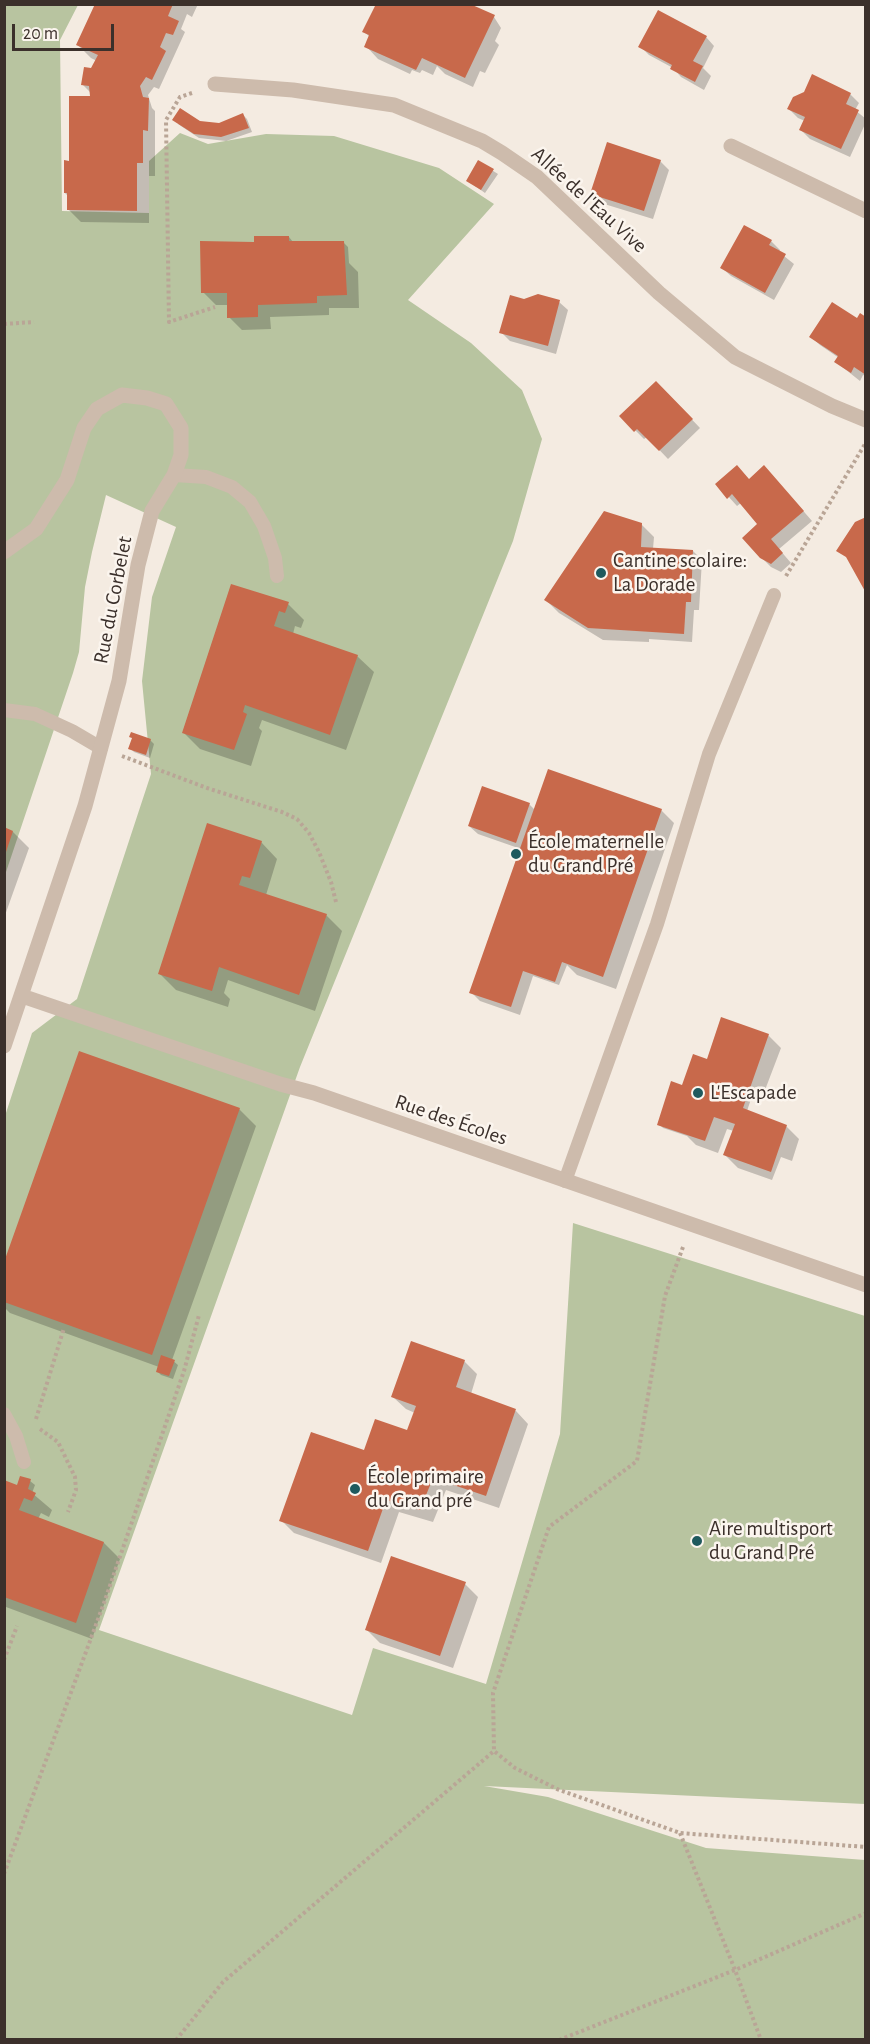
<!DOCTYPE html>
<html>
<head>
<meta charset="utf-8">
<style>
	body { margin:0 }
	#map { position:relative; width:870px; height:2044px; overflow:hidden; background:#f4ebe1; font-family:"Alegreya Sans",sans-serif }
	canvas { display:block }
	.frame { position:absolute; inset:0; border:6px solid #3b302b; pointer-events:none }
	.scale { position:absolute; left:12px; top:24px; width:102px; height:27px; box-sizing:border-box; border:3px solid #3b302b; border-top:0; padding-left:8px; font-size:18px; line-height:21px; white-space:nowrap; color:#3b302b; -webkit-text-stroke:4px #fbf5ee; paint-order:stroke }
</style>
</head>
<body>
<div id="map">
<canvas width="870" height="2044"></canvas>
<div class="frame"></div>
<div class="scale">20 m</div>
</div>
<script>
const ctx = document.querySelector('canvas').getContext('2d');
ctx.lineJoin = 'round';
function fillPath(path, color) { ctx.fillStyle = color; ctx.fill(path, 'evenodd'); }
const shape = rows => new Path2D(rows.map(r => 'M' + r).join(''));
function trace(path, color, width, dash) { ctx.strokeStyle = color; ctx.lineWidth = width; ctx.lineCap = dash ? 'butt' : 'round'; ctx.setLineDash(dash || []); ctx.stroke(path); }
function write(font, color, halo, rows, align = 'center') {
  ctx.font = font + ' "Alegreya Sans",sans-serif'; ctx.lineWidth = 5; ctx.setLineDash([]); ctx.textBaseline = 'middle'; ctx.strokeStyle = halo; ctx.fillStyle = color; for (const [text, x, y, turn = 0] of rows) {
    ctx.save(); ctx.translate(x, y); ctx.rotate((+turn || 0) * Math.PI / 180); ctx.textAlign = isNaN(turn) ? turn : align; if (halo) ctx.strokeText(text, 0, 0); ctx.fillText(text, 0, 0); ctx.restore();
  }
}
fillPath(shape([
	[5,5,78,5,60,40,62,211,149,213,149,161,180,133,208,144,266,134,334,136,439,168,494,204,408,300,471,343,522,390,542,439,513,541,300,1067,99,1630,352,1715,373,1648,486,1684,560,1434,573,1223,865,1316,865,1804,484,1786,548,1797,706,1848,865,1860,865,2039,5,2039,5,1116,32,1033,77,999,151,774,142,681,152,597,176,527,106,495,92,552,85,587,79,652,73,673,5,875]
]), '#b8c4a0');
fillPath(shape([
	[96,4,198,4,192,17,187,14,181,29,185,32,159,89,154,87,148,95,152,108,155,111,155,176,149,176,149,223,81,222,68,209,68,196,65,193,71,165,92,98,91,93,82,84,97,61,91,58,78,45],
	[494,17,501,28,495,41,499,45,485,73,480,71,473,87,445,74,437,66,433,75,422,70,420,73,412,70,410,74,378,59,366,46,370,37,364,32],
	[706,37,714,46,703,68,711,76,704,90,681,77,673,68,649,55,640,46],
	[850,94,859,103,855,110,866,119,866,122,850,157,810,139,801,130,805,121,798,118,789,109],
	[243,115,247,119,252,132,226,141,199,138,178,124,199,122,220,124],
	[660,161,669,170,653,219,601,203,592,194],
	[479,162,498,174,485,193,468,181],
	[289,237,293,242,343,242,348,247,349,263,358,272,359,308,329,308,329,315,270,317,271,329,242,330,229,317,229,305,216,305,203,292,256,243],
	[771,241,780,250,779,252,794,264,774,300,731,276,722,268],
	[524,300,559,302,568,310,556,354,510,341,501,332],
	[866,318,866,376,863,375,860,381,836,362,839,358,820,345,811,337],
	[680,407,700,428,668,459,647,437,644,439,621,416],
	[749,480,799,506,812,521,779,549,791,563,781,572,771,567,761,557,760,524,741,503,737,506,717,484],
	[641,524,654,537,653,549,693,551,702,560,699,610,694,610,692,642,649,639,649,642,603,640,559,613,546,600],
	[231,586,288,604,304,620,301,628,295,626,293,634,357,656,374,672,346,750,262,720,259,728,262,731,251,766,200,749,183,732],
	[150,740,154,744,150,758,134,752,130,748],
	[529,804,535,810,661,810,674,823,616,989,577,975,567,965,559,985,533,976,520,1015,480,1001,471,992,521,849,478,834,469,826],
	[4,829,13,832,29,848,4,918],
	[261,842,277,859,266,895,326,915,342,931,315,1011,228,980,224,993,230,999,228,1007,176,990,160,974],
	[768,1035,781,1048,765,1090,755,1087,747,1111,786,1126,799,1139,792,1161,781,1157,772,1180,738,1168,725,1155,734,1131,727,1129,718,1153,696,1145,687,1136,663,1128,659,1124,683,1087,708,1061],
	[239,1109,256,1126,172,1360,178,1365,173,1379,161,1375,157,1371,159,1367,10,1313,4,1307,4,1267],
	[464,1361,477,1374,471,1394,516,1411,528,1424,499,1508,446,1490,433,1522,399,1512,381,1563,294,1533,281,1520,365,1452,408,1432,415,1413,406,1409,393,1397],
	[30,1481,35,1485,32,1493,52,1510,49,1517,41,1513,38,1519,104,1543,120,1559,92,1639,6,1607,4,1611,4,1482,23,1489],
	[465,1584,478,1597,453,1668,380,1643,367,1630]
]), '#0003');
fillPath(shape([
	[95,4,173,4,168,16,179,21,173,35,166,33,160,47,166,51,152,80,146,77,140,86,143,97,149,98,148,131,143,130,143,163,137,163,137,211,67,210,67,193,64,193,64,160,69,161,69,96,90,96,89,86,81,85,84,67,91,68,98,55,76,45],
	[376,4,470,4,495,15,465,78,422,58,416,70,364,47,369,35,362,32],
	[658,10,707,36,693,61,703,66,695,82,670,69,672,65,638,47],
	[812,74,851,93,846,104,859,110,841,149,799,130,805,117,787,109,793,97,804,92],
	[180,108,200,121,219,123,243,113,249,128,221,137,194,134,172,120],
	[607,142,661,160,644,211,590,194],
	[478,160,494,169,481,190,466,181],
	[744,225,772,240,769,245,786,254,765,293,720,268],
	[254,236,289,236,289,241,344,241,347,295,317,296,317,303,258,305,258,317,227,318,227,293,201,293,200,241,254,242],
	[538,294,560,300,548,346,499,333,510,295,524,299],
	[832,302,857,318,860,313,866,317,866,375,854,367,851,373,834,362,838,356,809,337],
	[656,381,693,419,659,451,637,429,634,432,619,416],
	[737,465,749,479,764,465,804,511,771,539,783,553,771,564,760,558,742,538,757,524,732,494,727,499,715,484],
	[604,511,642,523,641,547,693,550,691,602,686,602,684,634,588,628,544,600],
	[866,517,866,593,846,557,836,551,855,522],
	[231,584,289,602,285,613,279,611,274,626,358,655,330,735,245,705,243,712,247,714,234,750,182,733],
	[131,732,151,739,146,755,128,749,132,738,129,737],
	[548,769,662,809,603,977,562,962,555,982,523,971,511,1007,469,993],
	[482,786,530,803,516,843,468,826],
	[207,823,262,841,250,878,242,876,239,885,327,914,299,995,219,967,212,991,158,974],
	[4,827,13,831,5,855,4,855],
	[721,1017,769,1034,743,1108,787,1125,771,1172,723,1155,735,1124,714,1117,705,1141,657,1125,671,1081,682,1085,693,1054,707,1059],
	[79,1051,240,1108,152,1355,4,1302,4,1262],
	[411,1341,465,1360,456,1387,516,1409,486,1496,433,1478,420,1510,386,1500,368,1551,279,1521,311,1432,364,1450,375,1419,407,1430,416,1406,391,1397],
	[161,1355,175,1360,169,1376,156,1372],
	[20,1476,31,1479,28,1489,36,1493,32,1501,24,1498,19,1510,104,1542,76,1623,4,1597,4,1480,17,1485],
	[391,1556,466,1582,440,1656,365,1630]
]), '#c8694b');
trace(shape([
	[192,93,180,97,166,120,169,322,215,307],
	[4,324,34,322],
	[786,576,865,444],
	[122,756,207,788,282,812,297,819,309,833,319,852,331,882,336,902],
	[683,1247,665,1296,637,1461,549,1527,493,1693,494,1751,515,1768,557,1789,680,1833,866,1847],
	[36,1419,64,1328],
	[40,1429,58,1442,75,1477,76,1490,68,1512],
	[4,1660,17,1626],
	[680,1833,735,1970,761,2040],
	[4,1874,104,1603,184,1371,199,1315],
	[176,2040,223,1982,494,1751],
	[559,2040,735,1970,866,1913]
]), '#b9a596', 4, [3, 3]);
trace(shape([
	[174,475,206,477,232,487,250,502,264,526,275,558,277,576],
	[4,710,35,714,72,731,101,748],
	[565,1181,657,924,709,754,774,595],
	[4,1414,16,1436,24,1462]
]), '#cdbbac', 14);
trace(shape([
	[215,84,293,90,394,105,482,141,502,153,537,177,659,293,735,357,832,406,866,420],
	[731,146,866,211],
	[4,552,36,529,67,480,84,428,97,409,122,395,147,398,166,404,181,428,181,455,174,475,152,511,138,565,119,681,85,806,4,1046],
	[22,996,280,1084,314,1093,866,1285]
]), '#cdbbac', 15);
for (const [x, y, r, color] of [
	[601,573,6,"#1f5a5e"],
	[516,854,6,"#1f5a5e"],
	[698,1093,6,"#1f5a5e"],
	[355,1489,6,"#1f5a5e"],
	[697,1541,6,"#1f5a5e"]
]) { const dot = new Path2D(); dot.arc(x, y, r, 0, 2 * Math.PI); ctx.fillStyle = color; ctx.fill(dot); trace(dot, '#fbf5ee', 2); }
write('21px', '#3b302b', '#fbf5ee', [
	["Allée de l'Eau Vive",589,200,42],
	["Rue du Corbelet",113,600,-79],
	["Rue des Écoles",451,1120,19]
]);
write('21px', '#3b302b', '#fbf5ee', [
	["Cantine scolaire:",613,561],
	["La Dorade",613,585],
	["École maternelle",528,842],
	["du Grand Pré",528,866],
	["L'Escapade",710,1093],
	["École primaire",367,1477],
	["du Grand pré",367,1501],
	["Aire multisport",709,1529],
	["du Grand Pré",709,1553]
], 'left');
</script>
</body>
</html>
